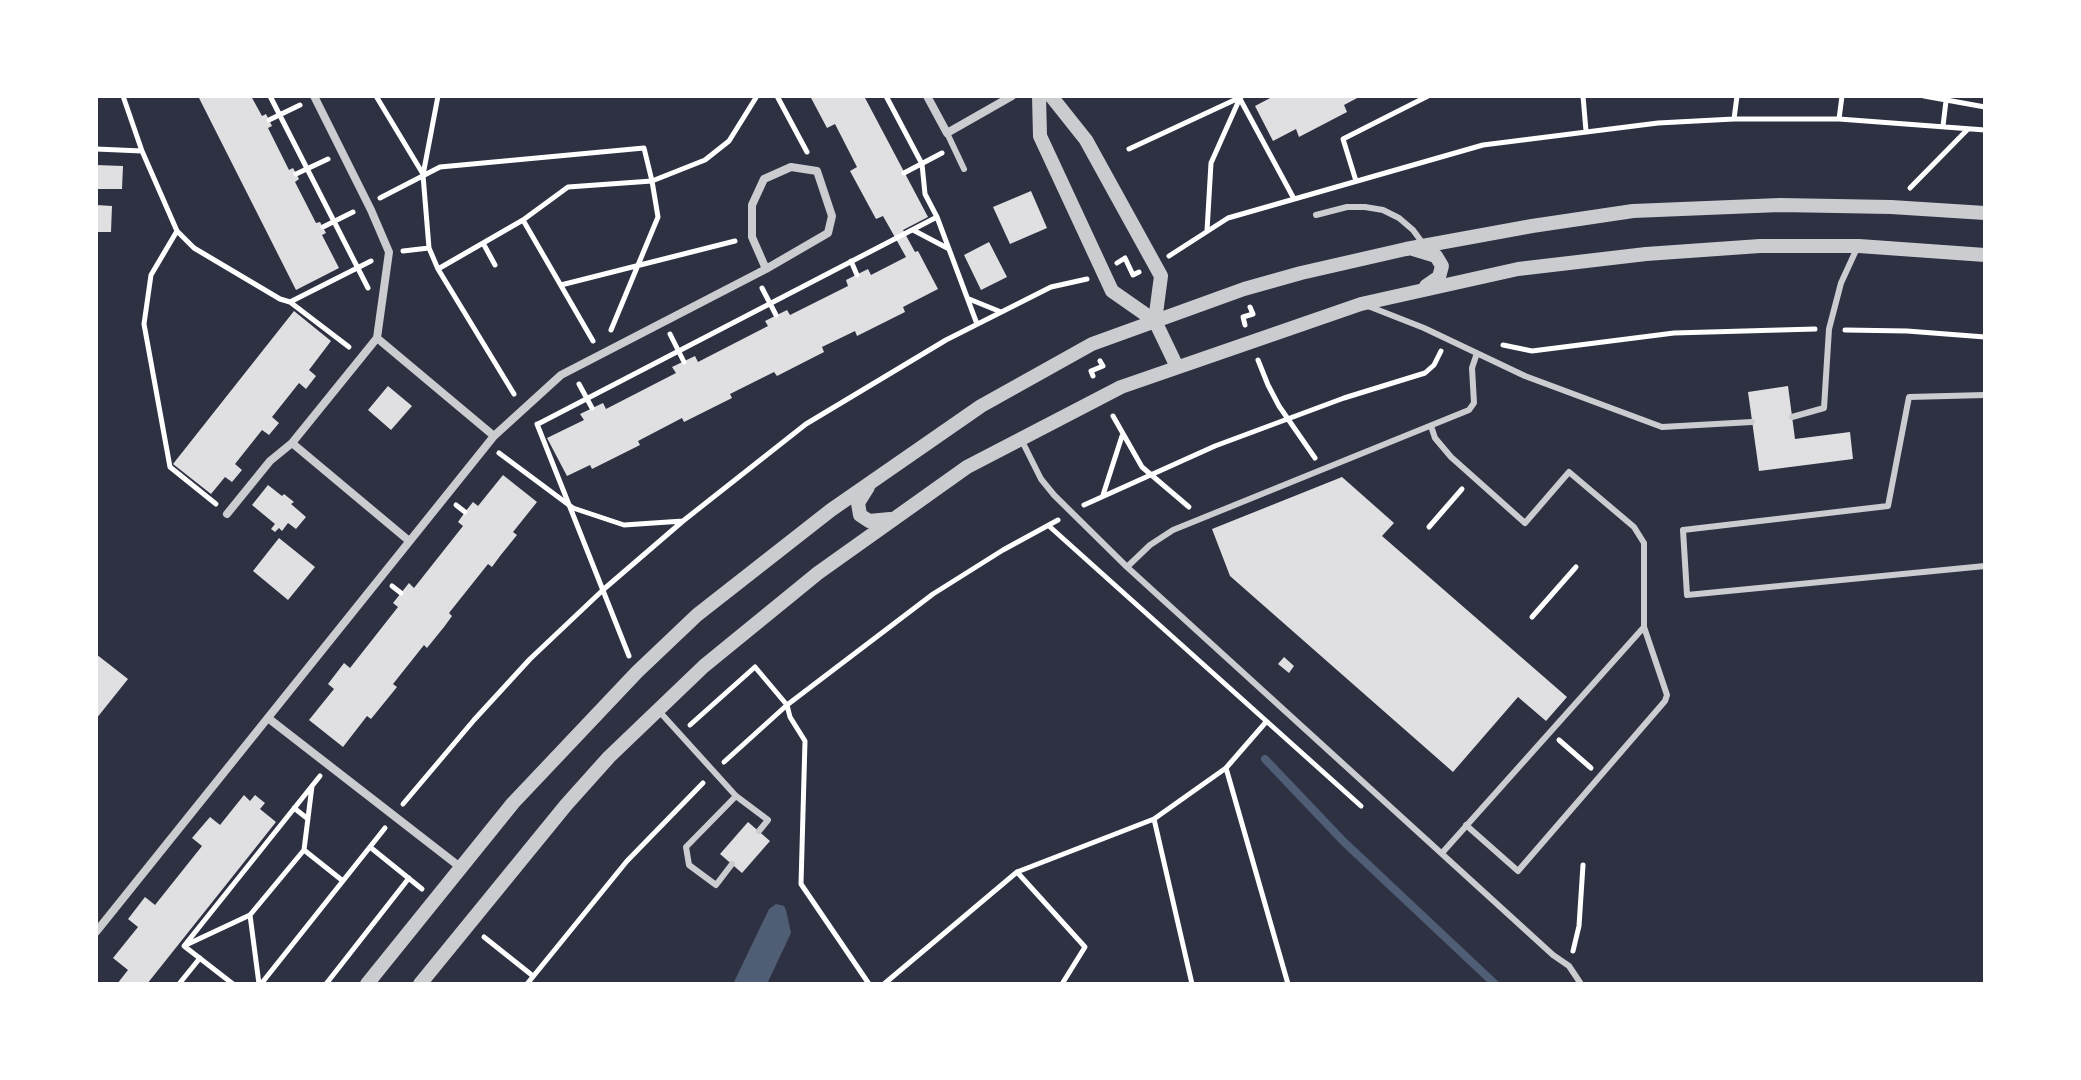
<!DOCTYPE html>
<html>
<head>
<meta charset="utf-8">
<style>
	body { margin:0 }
	#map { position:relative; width:2081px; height:1080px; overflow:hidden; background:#2d3142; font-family:Barlow,sans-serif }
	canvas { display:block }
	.frame { position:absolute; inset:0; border:98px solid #fff; pointer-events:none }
</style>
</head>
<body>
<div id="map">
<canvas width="2081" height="1080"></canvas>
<div class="frame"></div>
</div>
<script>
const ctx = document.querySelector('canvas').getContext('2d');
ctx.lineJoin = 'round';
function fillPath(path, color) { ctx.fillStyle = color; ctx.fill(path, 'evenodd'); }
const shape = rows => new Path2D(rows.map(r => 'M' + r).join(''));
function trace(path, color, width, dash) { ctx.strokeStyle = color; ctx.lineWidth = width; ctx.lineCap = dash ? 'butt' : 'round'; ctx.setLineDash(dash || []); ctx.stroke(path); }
fillPath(shape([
	[776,904,784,906,786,910,791,933,767,984,733,984,769,909]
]), '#4f5d75');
trace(shape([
	[1265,759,1343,841,1495,984]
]), '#4f5d75', 8);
fillPath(shape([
	[198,96,251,96,262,116,266,114,272,126,268,128,289,170,293,168,299,179,295,182,316,223,320,222,326,233,322,235,339,268,296,290],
	[810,96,864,96,928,217,903,230,915,252,918,251,938,289,903,307,905,312,857,336,855,331,822,347,824,352,777,376,774,372,730,394,732,398,684,422,682,418,638,441,640,445,592,469,590,465,567,476,547,438,584,420,580,414,603,403,606,409,676,373,672,367,695,356,698,362,768,326,765,321,787,310,790,315,848,286,846,280,868,269,871,275,906,257,883,216,876,219,850,171,857,167,835,124,827,128],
	[1274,96,1361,96,1344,105,1347,112,1299,137,1296,129,1273,141,1255,106],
	[96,165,123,166,122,189,96,189],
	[1031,191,1047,228,1010,244,993,207],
	[96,205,112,206,111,232,96,232],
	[989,242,1007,277,981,290,964,255],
	[294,311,331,341,309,370,316,376,306,389,299,383,272,417,279,423,269,435,262,430,235,464,242,470,232,482,225,477,211,494,173,464],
	[388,386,412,406,391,430,368,410],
	[1788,386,1795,439,1850,432,1853,459,1759,471,1748,392],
	[503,475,537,502,513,532,517,535,500,556,492,567,488,564,449,613,452,616,444,627,427,648,424,645,393,684,397,687,371,719,367,716,343,747,309,720,334,689,328,684,344,663,350,668,398,607,393,603,409,583,414,588,463,526,458,522,465,512,473,502,478,506],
	[1342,477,1394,523,1382,536,1567,697,1546,721,1518,697,1453,772,1230,576,1212,529],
	[268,485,282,496,284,494,294,502,291,504,306,517,296,529,288,523,282,531,279,528,275,532,271,529,275,524,252,505],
	[279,538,315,567,288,600,253,571],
	[96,654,128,679,96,719],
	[1284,657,1294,666,1289,673,1278,664],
	[244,795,250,801,255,795,265,803,260,809,276,822,147,984,117,984,128,970,113,958,138,927,128,919,145,897,155,905,202,846,192,838,210,817,220,825],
	[748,822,770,841,742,873,720,854]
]), '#e0e0e3');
trace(shape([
	[123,96,142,151],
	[270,96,368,288],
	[376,96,423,174],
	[777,96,807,152],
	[886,96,922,164,925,194,937,217],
	[1583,96,1586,131],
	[1924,96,1985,107],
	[1240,99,1293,197],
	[1734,119,1737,96],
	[1839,119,1842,96],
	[269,120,300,105],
	[1943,126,1946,101],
	[96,149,142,151,177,231,194,248,280,299,290,302,349,347],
	[1129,149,1241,97],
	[904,173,942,153],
	[296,174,328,159],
	[1356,181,1343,139,1428,96],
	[1910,188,1968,129],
	[380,198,440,167,644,148,652,181,568,187,523,220,438,269,429,248,403,251],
	[523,220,593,341],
	[323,227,353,212],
	[913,230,949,249],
	[177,231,151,275,144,324,170,467,216,504],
	[1207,231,1211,163,1240,98],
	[483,243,495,265],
	[429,248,423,175,438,96],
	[1169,256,1228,218,1483,145,1658,123,1734,119,1839,119,1985,130],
	[851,261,857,275],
	[1117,263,1125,258,1133,275,1139,272],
	[438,269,514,394],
	[561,285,735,241],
	[762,288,776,315],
	[969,299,1001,312],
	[290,302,371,261],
	[1245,325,1243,317,1253,314,1250,307],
	[611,330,658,217,652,181,705,160,729,141,757,96],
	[1845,330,1907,331,1985,337],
	[670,334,684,362],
	[1503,345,1532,351,1674,333,1815,329],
	[1258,360,1268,385,1279,406,1315,458],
	[1093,376,1091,371,1103,366,1100,361],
	[579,384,592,408],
	[1113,416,1142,467,1189,507],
	[537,424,629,656],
	[538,424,937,217,977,324],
	[499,453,573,508,624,525,683,521],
	[1103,495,1122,436],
	[456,505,465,512],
	[1084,505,1215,446,1344,398,1425,373,1434,365,1441,351],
	[1049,526,1361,806],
	[1429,527,1462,489],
	[392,586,401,593],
	[1532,617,1576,567],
	[1266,722,1226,768,1288,984],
	[690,725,755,667,787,705,790,717,805,741,801,884,869,984],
	[1559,740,1591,768],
	[724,762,787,705,933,594,1003,550,1058,520],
	[403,804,474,720,530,659,604,589,683,521,806,424,946,340,1051,287,1087,279],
	[294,808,308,819],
	[1154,819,1192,984],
	[370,847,422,889],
	[304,850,343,881],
	[1017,872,1085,947,1062,984],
	[250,915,259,984],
	[484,937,533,976],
	[188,944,250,915,304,850,312,786],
	[1573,951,1579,926,1583,865],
	[179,984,200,958],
	[233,984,184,946,320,776],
	[261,984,385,828],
	[326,984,409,878],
	[527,984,627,861,703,783],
	[884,984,1017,872,1154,819,1226,768]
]), '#fff', 5);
trace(shape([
	[947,133,964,169],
	[1316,215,1347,207,1365,207,1383,210,1399,218,1413,230,1424,245],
	[1368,306,1424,328,1525,376,1662,427,1752,422],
	[1985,395,1909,397,1888,506,1683,530,1687,595,1985,566],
	[1792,417,1824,408,1829,329,1841,283,1858,246],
	[1431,426,1435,438,1451,457,1525,523,1569,472,1634,527,1644,543,1644,627,1667,695,1665,701,1518,871,1466,825],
	[1022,441,1041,479,1054,495,1127,567,1553,955,1569,966,1581,984],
	[1127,567,1150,545,1173,530,1469,410,1474,403,1472,368,1477,353],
	[658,710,736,796,768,820,759,831],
	[1442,853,1644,627],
	[732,864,716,885,689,865,686,847,736,796]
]), '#caccd0', 6);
trace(shape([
	[927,96,947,133,1012,96],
	[377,338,494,436],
	[292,443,408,540],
	[227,514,270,461,292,443,377,338,389,252,371,210,314,96],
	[268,718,460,867],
	[96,932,494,436,561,375,766,269,828,233,832,216,817,171,791,167,764,179,752,205,752,237,766,269]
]), '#caccd0', 8);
trace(shape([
	[1039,96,1040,136,1112,291,1155,321,1177,367],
	[1051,96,1086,140,1161,276,1155,321],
	[1413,249,1436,256,1442,266,1439,277,1426,286],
	[868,487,858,503,860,515,869,521,890,519],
	[367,984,513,803,637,672,697,615,831,510,981,406,1092,344,1244,289,1301,273,1406,249,1532,226,1633,211,1780,205,1891,207,1985,213],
	[420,984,566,805,609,757,704,666,818,573,967,467,1121,387,1361,304,1518,269,1646,254,1760,246,1859,246,1985,255]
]), '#caccd0', 14);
</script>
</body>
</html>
